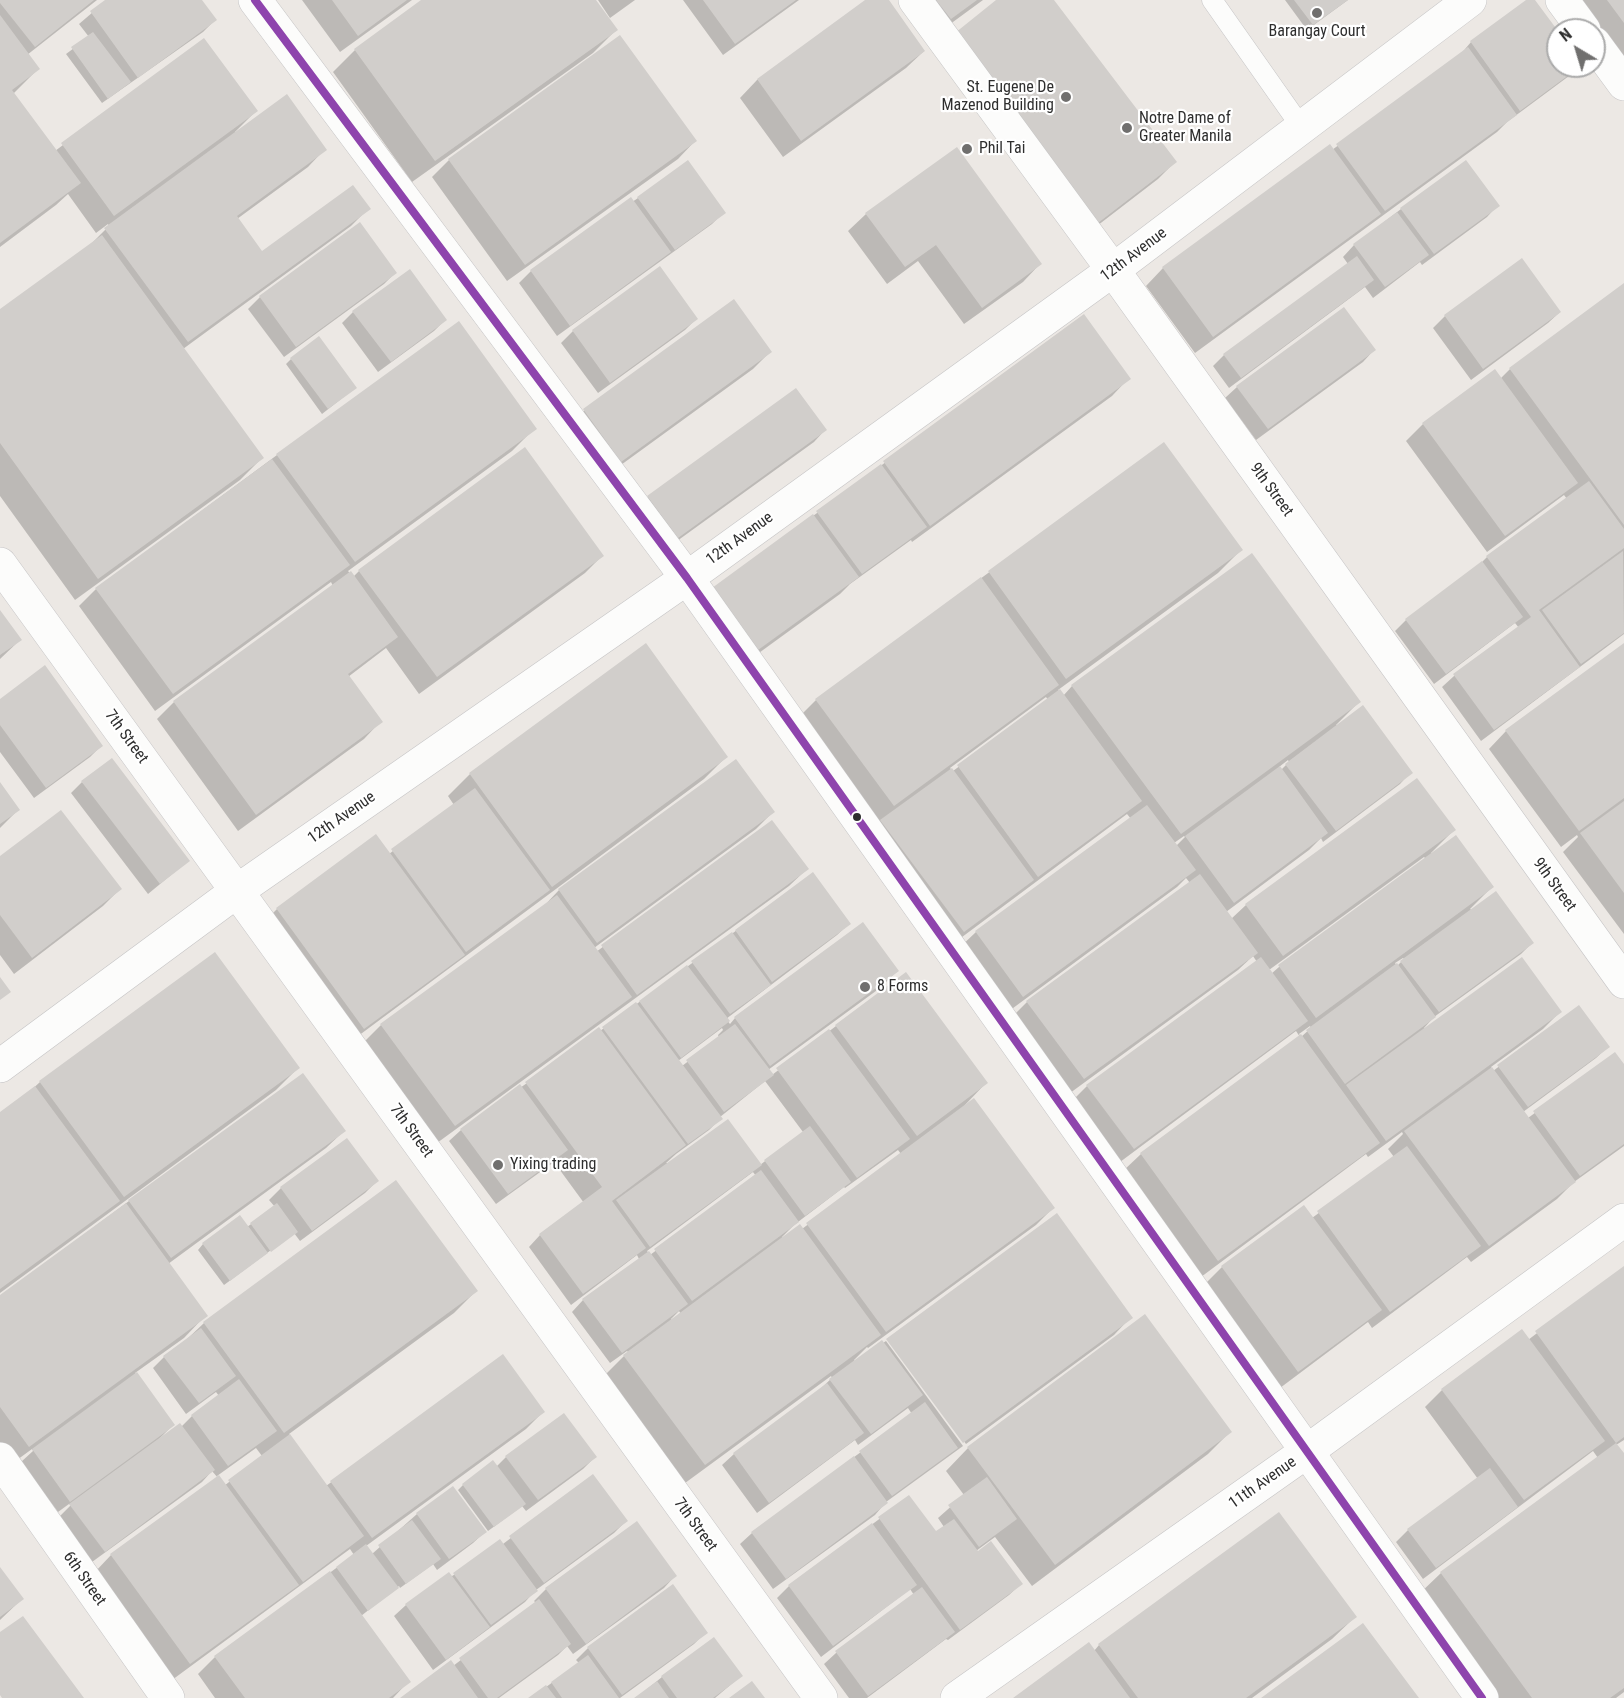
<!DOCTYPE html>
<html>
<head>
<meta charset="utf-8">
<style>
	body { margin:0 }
	#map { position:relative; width:1624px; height:1698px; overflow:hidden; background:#ece8e4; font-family:"Roboto Condensed",sans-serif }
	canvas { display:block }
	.north { position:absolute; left:1546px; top:18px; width:60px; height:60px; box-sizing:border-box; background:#fff; border:2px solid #ababab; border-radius:50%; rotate:322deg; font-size:16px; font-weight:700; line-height:24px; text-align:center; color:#2e2e2e }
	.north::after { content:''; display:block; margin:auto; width:21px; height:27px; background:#706f6e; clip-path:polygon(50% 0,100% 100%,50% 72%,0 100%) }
</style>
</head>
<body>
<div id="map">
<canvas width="1624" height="1698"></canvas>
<div class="north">N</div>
</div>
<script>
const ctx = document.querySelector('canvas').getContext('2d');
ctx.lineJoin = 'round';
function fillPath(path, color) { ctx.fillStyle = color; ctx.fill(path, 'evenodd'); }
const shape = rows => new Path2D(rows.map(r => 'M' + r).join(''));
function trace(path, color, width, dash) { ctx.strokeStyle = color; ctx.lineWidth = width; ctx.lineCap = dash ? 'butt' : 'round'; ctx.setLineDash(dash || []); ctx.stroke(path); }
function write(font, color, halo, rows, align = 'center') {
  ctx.font = font + ' "Roboto Condensed",sans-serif'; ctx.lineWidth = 4.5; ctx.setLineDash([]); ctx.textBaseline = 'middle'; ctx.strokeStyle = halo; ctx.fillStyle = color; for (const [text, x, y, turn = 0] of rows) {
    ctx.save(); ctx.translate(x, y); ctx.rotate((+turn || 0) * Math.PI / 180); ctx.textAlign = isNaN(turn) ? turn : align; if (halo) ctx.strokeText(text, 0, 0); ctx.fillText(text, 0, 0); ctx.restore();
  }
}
fillPath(shape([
	[0,0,97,0,27,55,38,69,13,94,55,151,204,40,256,111,235,132,236,133,325,149,308,167,237,219,262,253,369,208,351,226,183,349,262,458,240,480,75,600,0,496,0,311,88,247,109,226,108,224,96,233,68,194,56,205,0,247],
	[107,0,200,0,215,20,203,32,102,103,66,54,89,37,79,24],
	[302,0,412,0,340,52],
	[424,0,594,0,616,30,593,53,412,182,333,72,355,50],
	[598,0,635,0,610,18],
	[683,0,799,0,723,55],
	[868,0,887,0,924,51,906,68,783,157,740,98,757,80],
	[898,0,983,0,927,41],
	[998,0,1052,0,1175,162,1158,179,1080,239],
	[1285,0,1348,0,1307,30],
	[1529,0,1533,0,1558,34,1558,66,1579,66,1569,76,1507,122,1497,132,1195,353,1146,286,1163,268,1332,150,1460,55,1471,42],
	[1577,0,1624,0,1624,63],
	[695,141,678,159,507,281,432,177,449,160],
	[638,198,724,212,712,224,557,336,519,283,531,271],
	[1498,205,1487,217,1422,265,1420,262,1373,298,1365,287,1229,388,1213,366,1224,355,1348,264,1343,257,1354,245,1401,209],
	[866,214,1040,264,1023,282,964,324,918,261,887,284,848,231],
	[395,273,384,284,284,357,248,309,260,297],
	[1624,285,1624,634,1481,741,1442,687,1454,676,1519,628,1515,623,1434,684,1395,631,1406,620,1475,569,1487,557,1567,499,1564,495,1487,552,1406,441,1423,424,1500,379,1510,369],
	[733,301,770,352,753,369,603,478,566,428,584,411],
	[353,312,445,320,434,331,378,372,342,323],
	[1560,312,1548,323,1471,380,1433,328,1445,316],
	[1083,316,1129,378,1112,396,912,542,911,540,850,584,840,594,741,666,813,516],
	[696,319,685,330,598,393,561,343,573,331],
	[1374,350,1363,362,1256,440,1225,398,1237,387],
	[291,359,355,388,322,414,286,364],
	[535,428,512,451,348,571,353,577,359,571,602,556,585,573,419,694,386,648,348,677,381,721,364,739,238,831,157,719,174,702,333,586,331,582,155,711,79,606,96,589,277,455],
	[825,430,814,442,666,549,637,508,648,497],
	[1163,444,1241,550,1218,573,1058,690,1063,696,1072,686,1359,702,1336,725,1411,772,1400,784,1323,842,1321,838,1309,850,1226,912,1231,919,1246,905,1454,830,1431,853,1492,887,1470,909,1532,943,1521,954,1434,1017,1424,1028,1425,1029,1560,1012,1543,1029,1491,1067,1493,1071,1578,1007,1608,1047,1596,1058,1523,1112,1528,1118,1615,1054,1624,1066,1624,1146,1574,1182,1557,1199,1471,1262,1467,1257,1372,1328,1368,1322,1280,1388,1204,1285,1222,1267,1304,1207,1312,1218,1394,1157,1388,1149,1403,1134,1402,1132,1368,1157,1366,1154,1201,1277,1123,1171,1141,1154,1300,1037,1296,1031,1116,1165,1070,1103,1087,1086,1257,962,1253,956,1238,970,1066,1096,1010,1019,1027,1002,1190,883,1186,878,1177,887,1005,1014,958,949,976,932,1131,819,1127,814,946,949,799,717,816,700],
	[1046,697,1048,700,953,771,950,768],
	[1288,760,1289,762,1281,770,1279,767],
	[1184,836,1185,837,1176,846,1174,843],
	[1424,857,1426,859,1279,967,1271,974,1269,970],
	[1403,958,1404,959,1397,966,1395,963],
	[1310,1026,1311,1028,1301,1037,1299,1034],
	[0,613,20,640,0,659],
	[1624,645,1624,934,1563,852,1578,837,1577,835,1561,847,1489,749,1506,731],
	[0,701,101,746,90,757,34,798,0,752],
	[726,757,704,779,346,1045,260,926,277,909,389,854,454,805,448,796,470,774],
	[82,782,188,861,148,894,71,793],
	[0,784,18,810,0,828],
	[773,812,756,829,594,948,596,952,772,822,807,869,789,886,437,1143,364,1042,381,1025,542,908,559,890],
	[0,858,120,889,103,906,14,974,0,955],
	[813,874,849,924,837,935,726,1019,730,1024,735,1018,897,971,880,988,768,1070,772,1075,836,1026,986,1083,965,1105,1053,1208,1036,1225,868,1348,867,1347,854,1360,855,1362,886,1341,963,1446,886,1502,875,1515,773,1589,740,1544,752,1533,912,1414,908,1408,858,1445,855,1440,757,1513,722,1465,734,1454,818,1391,832,1378,831,1376,681,1486,602,1378,628,1352,627,1351,610,1363,572,1312,583,1300,639,1259,637,1255,571,1305,529,1247,540,1235,584,1203,554,1162,496,1204,449,1141,461,1130,600,1031],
	[722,1028,723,1030,718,1035,719,1038,682,1066,678,1061],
	[765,1081,803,1132,760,1165,666,1163,676,1154,709,1130,721,1118,720,1117],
	[898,1150,901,1154,802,1229,783,1239,782,1237,794,1225,844,1187,845,1188],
	[753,1172,756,1176,650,1255,647,1251],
	[679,1311,681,1314,672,1321,671,1319],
	[298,1068,276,1090,0,1293,0,1114,28,1093,40,1082],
	[344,1131,326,1148,168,1264,206,1315,184,1338,135,1373,173,1425,159,1439,181,1427,192,1416,219,1396,216,1392,186,1414,153,1368,164,1357,185,1341,204,1323,396,1182,476,1291,454,1313,289,1434,326,1486,502,1356,543,1412,526,1429,366,1546,372,1554,417,1514,452,1488,485,1532,473,1543,437,1570,433,1564,400,1588,399,1586,361,1616,409,1681,393,1698,215,1698,198,1674,215,1657,354,1555,350,1549,172,1680,94,1573,111,1555,218,1478,212,1471,202,1482,92,1562,59,1517,71,1505,69,1504,58,1512,21,1462,33,1451,32,1449,6,1468,0,1460,0,1297,129,1201],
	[256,1448,262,1456,224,1486,217,1476],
	[377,1181,365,1193,300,1241,294,1233,224,1285,198,1250,203,1244,247,1227,275,1207,269,1200,281,1188],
	[1056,1216,1131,1317,1114,1335,966,1444,889,1340,887,1340],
	[1624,1267,1624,1440,1616,1445,1624,1456,1624,1692,1616,1698,1494,1698,1418,1595,1441,1573,1598,1458,1593,1451,1423,1579,1396,1542,1408,1530,1478,1479,1425,1407,1442,1390,1528,1340],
	[1230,1432,1208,1454,1032,1586,995,1537,976,1551,1021,1584,1009,1595,948,1640,946,1639,867,1698,849,1698,824,1664,836,1653,914,1595,910,1589,821,1657,777,1598,789,1586,909,1497,936,1534,944,1527,938,1518,964,1495,946,1471,968,1448],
	[506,1457,595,1457,583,1469,526,1511,522,1506,488,1531,458,1490,463,1485,496,1467],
	[592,1476,626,1521,614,1533,536,1590,525,1602,433,1670,394,1616,406,1605,503,1544],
	[637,1523,675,1576,664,1588,573,1654,567,1646,558,1655,499,1698,402,1698,453,1666,536,1603,534,1601,546,1589],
	[0,1570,22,1599,0,1620],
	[1355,1617,1332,1639,1252,1698,1016,1698,1094,1651,1099,1645],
	[706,1632,694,1644,620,1698,531,1698,579,1663,576,1660,588,1648],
	[741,1676,715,1698,636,1698,662,1677]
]), '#0003');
fillPath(shape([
	[0,0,94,0,35,47,0,3],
	[105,0,202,0,217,20,138,78,90,11],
	[332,0,407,0,358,36],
	[421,0,596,0,618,30,435,161,354,49],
	[703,0,796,0,735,44],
	[865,0,889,0,925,51,801,141,757,79],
	[936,0,977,0,951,19],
	[996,0,1054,0,1177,162,1098,223,955,33],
	[1294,0,1348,0,1313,25],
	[1526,0,1535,0,1558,31,1558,66,1581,66,1520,111,1470,41],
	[1607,0,1624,0,1624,23],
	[0,15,40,69,12,90,81,183,0,243],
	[93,32,131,82,108,99,71,47],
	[620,35,697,141,525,265,448,159],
	[204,38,258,111,114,216,61,143],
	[1468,47,1517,115,1385,211,1336,144],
	[287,94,327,150,237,216,262,251,353,185,371,209,188,342,104,228],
	[1330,144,1381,214,1213,337,1162,267],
	[957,147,1042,264,982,308,936,245,905,267,865,213],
	[688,160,726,213,675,250,637,197],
	[1466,160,1500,206,1434,254,1400,208],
	[631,197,671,252,570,326,530,270],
	[1397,212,1429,255,1385,287,1353,244],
	[360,222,397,273,296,347,259,296],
	[102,235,264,458,98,579,0,443,0,309],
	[1357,256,1374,280,1241,378,1223,354],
	[1522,258,1561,312,1483,369,1444,315],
	[660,266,698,319,610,383,572,330],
	[410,269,447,320,391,362,352,311],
	[1624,283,1624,525,1509,368],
	[734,299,772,352,621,462,583,409],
	[1344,307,1376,350,1268,429,1236,386],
	[1084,314,1131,379,930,526,883,461],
	[459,321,537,429,355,562,276,454],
	[319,336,357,388,328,409,290,358],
	[1495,369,1578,483,1505,536,1422,423],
	[796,388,827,430,678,538,647,496],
	[1164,442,1243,550,1066,679,988,571],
	[525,447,604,556,437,677,358,570],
	[272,459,350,565,173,694,95,588],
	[881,464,927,527,862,574,816,511],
	[1589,481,1624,529,1624,548,1539,610,1580,667,1494,730,1453,674,1531,617,1486,556],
	[813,514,859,577,758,650,712,588],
	[1623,551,1624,633,1581,664,1542,610],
	[1252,553,1361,702,1181,834,1071,685],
	[1482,561,1523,617,1446,674,1405,619],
	[351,571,398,637,348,674,383,722,256,815,173,701],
	[981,577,1059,685,894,806,815,699],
	[0,610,22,640,0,655],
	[646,643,728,757,552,887,469,773],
	[1624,643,1624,798,1579,831,1505,730],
	[45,665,103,746,46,788,0,725,0,699],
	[1060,689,1142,801,1038,877,957,765],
	[1363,705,1413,773,1336,831,1285,764],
	[112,758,190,861,160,884,81,781],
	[736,759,775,812,597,943,558,889],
	[1280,766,1328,833,1234,903,1185,836],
	[952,768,1034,880,964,932,880,820],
	[1417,778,1456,830,1283,956,1245,904],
	[0,782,20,810,0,824],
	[475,788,550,890,466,952,391,849],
	[1624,801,1624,893,1580,833],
	[1147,805,1196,870,1023,997,975,931],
	[61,810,122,889,32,958,0,915,0,856],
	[772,820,809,869,637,995,601,945],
	[376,834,465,955,364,1029,276,908],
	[1456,835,1494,887,1316,1018,1278,965],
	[813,872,851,924,772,982,735,930],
	[1200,874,1258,953,1084,1079,1026,1001],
	[1496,891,1534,943,1439,1012,1400,961],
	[557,895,632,997,455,1126,380,1024],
	[863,922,899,971,770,1066,734,1017],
	[732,932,771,985,730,1014,691,961],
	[215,952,300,1068,124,1197,39,1081],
	[1261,957,1308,1021,1134,1149,1086,1085],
	[1522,957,1562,1012,1386,1141,1346,1085],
	[1397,963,1436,1017,1345,1084,1306,1030],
	[687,965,730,1021,681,1058,639,1001],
	[906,972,988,1083,917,1136,835,1025],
	[0,977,11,992,0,1000],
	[636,1002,723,1119,688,1144,602,1027],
	[1579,1005,1610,1047,1528,1107,1497,1065],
	[735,1024,774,1075,724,1112,686,1060],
	[599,1027,686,1145,612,1201,646,1248,583,1294,539,1234,602,1187,525,1082],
	[829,1029,910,1139,857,1178,776,1068],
	[1301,1034,1380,1143,1218,1261,1140,1153],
	[1615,1052,1624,1064,1624,1144,1580,1176,1533,1111],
	[1492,1067,1576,1182,1489,1246,1404,1131],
	[303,1073,346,1131,171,1258,128,1200],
	[520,1084,568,1150,508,1194,460,1129],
	[35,1086,120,1201,0,1289,0,1112],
	[974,1098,1055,1208,886,1332,806,1223],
	[728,1119,762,1165,650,1247,616,1200],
	[810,1126,851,1182,805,1216,764,1160],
	[347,1138,379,1181,312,1231,280,1187],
	[1407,1146,1481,1246,1390,1312,1317,1211],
	[761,1170,799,1222,692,1301,654,1249],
	[396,1180,478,1291,284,1433,203,1322],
	[126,1203,208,1316,29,1447,0,1407,0,1295],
	[277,1203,298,1232,271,1252,250,1223],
	[1304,1205,1382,1310,1298,1372,1221,1266],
	[1057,1213,1133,1318,963,1443,886,1339],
	[240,1215,268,1253,230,1281,202,1243],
	[800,1224,881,1335,705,1465,623,1355],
	[649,1251,688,1304,622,1353,582,1299],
	[1624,1266,1624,1437,1616,1443,1535,1331],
	[1145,1314,1232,1432,1055,1565,967,1447],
	[201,1328,236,1376,199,1403,163,1356],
	[1522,1329,1605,1441,1524,1500,1441,1389],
	[882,1340,923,1395,871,1434,829,1379],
	[503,1354,545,1412,372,1538,330,1481],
	[137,1372,175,1425,70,1502,32,1449],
	[239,1379,277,1431,228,1466,191,1415],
	[827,1383,864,1433,769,1503,733,1453],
	[925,1402,958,1448,892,1496,859,1451],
	[564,1413,597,1457,538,1500,505,1456],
	[180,1423,215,1470,105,1552,69,1504],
	[290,1434,364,1536,303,1582,228,1480],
	[1616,1443,1624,1453,1624,1688,1610,1698,1532,1698,1440,1572],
	[854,1456,888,1503,786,1579,751,1532],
	[493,1460,526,1504,494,1527,462,1484],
	[1490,1468,1518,1507,1436,1568,1407,1529],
	[593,1474,628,1521,544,1583,509,1536],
	[219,1475,299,1585,190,1664,110,1554],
	[987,1477,1017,1519,979,1547,948,1505],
	[453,1486,487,1532,449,1559,416,1513],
	[909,1495,936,1531,954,1519,978,1551,991,1541,1023,1584,960,1630,878,1517],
	[1279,1512,1357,1617,1246,1698,1138,1698,1098,1644],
	[412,1520,441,1559,406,1584,378,1545],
	[637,1521,677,1576,586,1644,545,1588],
	[872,1523,917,1585,833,1646,788,1585],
	[500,1539,538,1591,491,1625,453,1573],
	[366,1544,399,1588,368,1611,336,1567],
	[0,1567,24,1599,0,1617],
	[330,1571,411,1682,389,1698,245,1698,214,1656],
	[449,1572,490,1627,446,1660,405,1604],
	[673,1584,708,1633,622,1695,587,1647],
	[922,1587,955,1632,868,1696,835,1651],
	[539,1599,571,1644,497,1698,488,1698,459,1658],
	[23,1616,84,1698,2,1698,0,1695,0,1632],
	[1363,1623,1419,1698,1261,1698],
	[714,1637,743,1676,713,1698,677,1698,661,1676],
	[1089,1642,1130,1698,1013,1698],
	[588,1655,619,1698,562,1698,551,1682],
	[451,1660,478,1698,400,1698],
	[657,1681,669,1698,634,1698],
	[752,1681,765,1698,729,1698],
	[546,1685,556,1698,528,1698]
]), '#d1cecb');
const service = shape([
	[1212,0,1302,128]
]);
const minor = shape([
	[915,0,1113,270,1624,982],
	[1562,0,1584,30],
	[1594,43,1624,84],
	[0,564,821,1698],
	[0,1066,237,891,687,578,1113,270,1470,0],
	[0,1459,168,1698],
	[957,1698,1306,1452,1624,1220]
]);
const secondary = shape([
	[255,0,687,578,1482,1698]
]);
trace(service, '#c5c4c5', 21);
trace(minor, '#c5c4c5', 34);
trace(secondary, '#c5c4c5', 34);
trace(service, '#fcfcfb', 20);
trace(minor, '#fcfcfb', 33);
trace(secondary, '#fcfcfb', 33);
trace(shape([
	[255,0,687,578,1482,1698]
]), '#8e44ad', 8);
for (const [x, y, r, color] of [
	[1317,13,6,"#706f6e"],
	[1066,97,6,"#706f6e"],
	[1127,128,6,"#706f6e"],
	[967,149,6,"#706f6e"],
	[857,817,5,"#2e2e2e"],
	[865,987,6,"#706f6e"],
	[498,1165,6,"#706f6e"]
]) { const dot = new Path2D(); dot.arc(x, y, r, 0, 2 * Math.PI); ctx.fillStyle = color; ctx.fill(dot); trace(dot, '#fff', 2); }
write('16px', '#2e2e2e', '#fff', [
	["Barangay Court",1317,32,"center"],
	["St. Eugene De",1054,88,"right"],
	["Mazenod Building",1054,106,"right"],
	["Notre Dame of",1139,119],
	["Greater Manila",1139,137],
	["Phil Tai",979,149],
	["8 Forms",877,987],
	["Yixing trading",510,1165]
], 'left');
write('16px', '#2e2e2e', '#fff', [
	["12th Avenue",1134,255,-37],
	["9th Street",1271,490,54],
	["12th Avenue",740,539,-36],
	["7th Street",126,737,54],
	["12th Avenue",342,818,-35],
	["9th Street",1554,885,54],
	["7th Street",411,1131,54],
	["11th Avenue",1263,1483,-35],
	["7th Street",695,1525,54],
	["6th Street",84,1579,55]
]);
</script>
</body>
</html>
